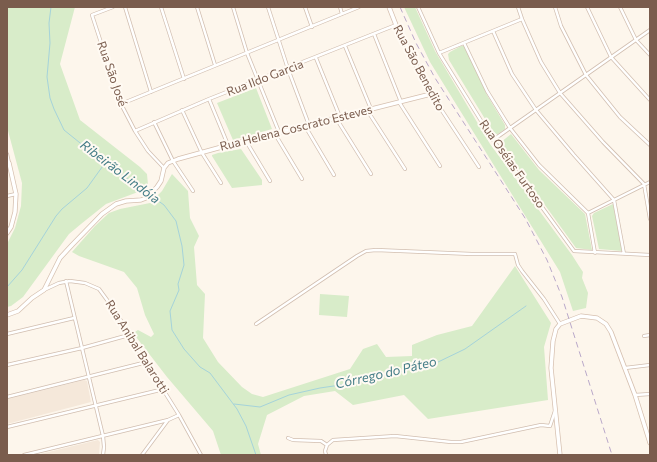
<!DOCTYPE html>
<html>
<head>
<meta charset="utf-8">
<style>
	body { margin:0 }
	#map { position:relative; width:657px; height:462px; overflow:hidden; background:#fdf6ec; font-family:Commissioner,sans-serif }
	canvas { display:block }
	.frame { position:absolute; inset:0; border:8px solid #7a5c4d; pointer-events:none }
</style>
</head>
<body>
<div id="map">
<canvas width="657" height="462"></canvas>
<div class="frame"></div>
</div>
<script>
const ctx = document.querySelector('canvas').getContext('2d');
ctx.lineJoin = 'round';
function fillPath(path, color) { ctx.fillStyle = color; ctx.fill(path, 'evenodd'); }
const shape = rows => new Path2D(rows.map(r => 'M' + r).join(''));
function trace(path, color, width, dash) { ctx.strokeStyle = color; ctx.lineWidth = width; ctx.lineCap = dash ? 'butt' : 'round'; ctx.setLineDash(dash || []); ctx.stroke(path); }
function write(font, color, halo, rows, align = 'center') {
  ctx.font = font + ' Commissioner,sans-serif'; ctx.lineWidth = 4; ctx.setLineDash([]); ctx.textBaseline = 'middle'; ctx.strokeStyle = halo; ctx.fillStyle = color; for (const [text, x, y, turn = 0] of rows) {
    ctx.save(); ctx.translate(x, y); ctx.rotate((+turn || 0) * Math.PI / 180); ctx.textAlign = isNaN(turn) ? turn : align; if (halo) ctx.strokeText(text, 0, 0); ctx.fillText(text, 0, 0); ctx.restore();
  }
}
fillPath(shape([
	[84,380,87,381,91,402,7,424,7,399],
	[98,440,100,442,99,455,36,455]
]), '#f5e8da');
fillPath(shape([
	[8,7,75,7,60,64,80,120,140,167,147,174,148,185,138,192,106,204,81,224,69,234,23,297,11,306,7,307,7,244,15,228,21,206,22,183,7,127],
	[404,7,415,7,435,51,490,144,572,255,579,266,583,272,582,278,588,293,586,308,573,311,560,272,430,62],
	[461,46,464,46,466,49,487,95,505,125,505,129,498,134,495,134,493,132,449,60,448,54,450,52],
	[256,88,272,129,233,140,217,103],
	[511,134,539,170,585,214,592,250,576,248,500,143],
	[241,149,262,180,262,185,232,188,212,156,212,155,218,153],
	[172,174,188,191,190,218,199,236,194,247,197,285,205,294,203,338,218,362,242,387,252,394,263,397,350,369,363,349,377,344,386,357,412,356,412,345,437,335,472,326,515,266,551,323,544,347,548,400,428,419,404,395,353,405,335,391,304,396,267,415,258,444,261,455,221,455,213,431,167,377,133,333,138,330,151,337,154,334,145,315,137,288,124,272,79,256,72,252,95,226,109,213,120,209,150,203,162,191],
	[613,204,622,251,599,249,592,216,594,213],
	[320,294,349,296,347,317,319,315]
]), '#d8ecc9');
trace(shape([
	[51,7,49,23,50,43,47,77,50,98,54,109,64,130,105,163,164,205,176,221,182,246,184,265,178,284,179,290,170,311,172,330,184,349,200,367,210,373,237,409,246,426,256,455],
	[7,287,22,270,56,216,62,209,87,188,105,163],
	[234,404,260,407,289,395,320,388,354,383,436,363,465,349,526,306]
]), '#a5d3da', 1);
const street = shape([
	[113,7,92,15,121,104,135,131,148,151,164,168],
	[125,7,151,92],
	[161,7,184,79],
	[197,7,215,65],
	[233,7,247,53,279,132],
	[268,7,288,69,309,125],
	[305,7,312,27],
	[340,7,342,14],
	[418,7,439,53,493,140,574,251,650,255],
	[518,7,522,19,541,62,560,93,603,142,644,184,650,219],
	[555,7,561,26,586,75,620,117,650,145],
	[587,7,611,57,650,100],
	[620,7,636,40,650,55],
	[493,31,512,74,536,110,574,155,614,200,624,254],
	[374,34,401,102],
	[464,43,487,91,510,128,539,165,588,213,595,253],
	[345,46,371,109],
	[439,53,522,19],
	[316,58,340,117],
	[431,94,479,167],
	[209,99,228,145],
	[399,102,440,166],
	[121,104,359,7],
	[182,110,202,153,221,183],
	[367,110,405,169],
	[336,118,371,174],
	[154,122,173,161,193,191],
	[305,126,334,175],
	[135,131,209,99,396,25],
	[275,134,302,179],
	[493,140,650,30],
	[246,141,270,181],
	[7,154,9,163],
	[7,196,16,194],
	[588,213,650,182],
	[66,281,103,436,104,447,103,455],
	[44,290,59,283,70,281,85,283,99,289,110,304,122,322,129,335,179,415,201,455],
	[256,324,357,256,366,251,376,250,472,254,515,254,518,265,522,271,544,299,560,324],
	[7,334,74,318],
	[644,336,650,335],
	[7,365,82,348,129,335],
	[625,368,650,365],
	[635,395,650,394],
	[7,397,147,362],
	[7,427,164,389],
	[288,438,293,440,321,441,327,445],
	[327,445,333,440,395,436,451,442,461,442,541,425,550,426,555,411],
	[24,455,168,420],
	[142,455,168,420,179,415],
	[326,455,325,451,327,445]
]);
const secondary = shape([
	[7,164,9,163,16,194,15,212,11,227,7,233],
	[7,315,18,311,32,298,44,290,60,258,72,245,102,214,116,204,126,201,141,200,146,198,157,187,161,181,164,168,168,163,178,159,229,145,431,94,396,25,389,7],
	[560,455,551,368,553,341,556,329,560,324,581,316,597,318,606,324,611,332,635,395,650,443]
]);
trace(street, '#d1beb0', 4);
trace(secondary, '#d6c0b0', 5);
trace(street, '#fff', 2.5);
trace(secondary, '#fff', 3.5);
trace(shape([
	[400,7,416,43,435,78,525,218,547,260,562,297,612,455]
]), '#b9a8c9', 1, [6, 4]);
write('12px', '#7a5c4d', '#fffaf3', [
	["Rua São Benedito",419,68,62],
	["Rua São José",112,74,71],
	["Rua Ildo Garcia",265,78,-21],
	["Rua Helena Coscrato Esteves",296,128,-14],
	["Rua Oséias Furtoso",512,164,55],
	["Rua Anibal Balarotti",137,347,58]
]);
write('italic 13px', '#437c86', '#fffaf3', [
	["Ribeirão Lindóia",120,172,37],
	["Córrego do Páteo",386,373,-13]
]);
</script>
</body>
</html>
